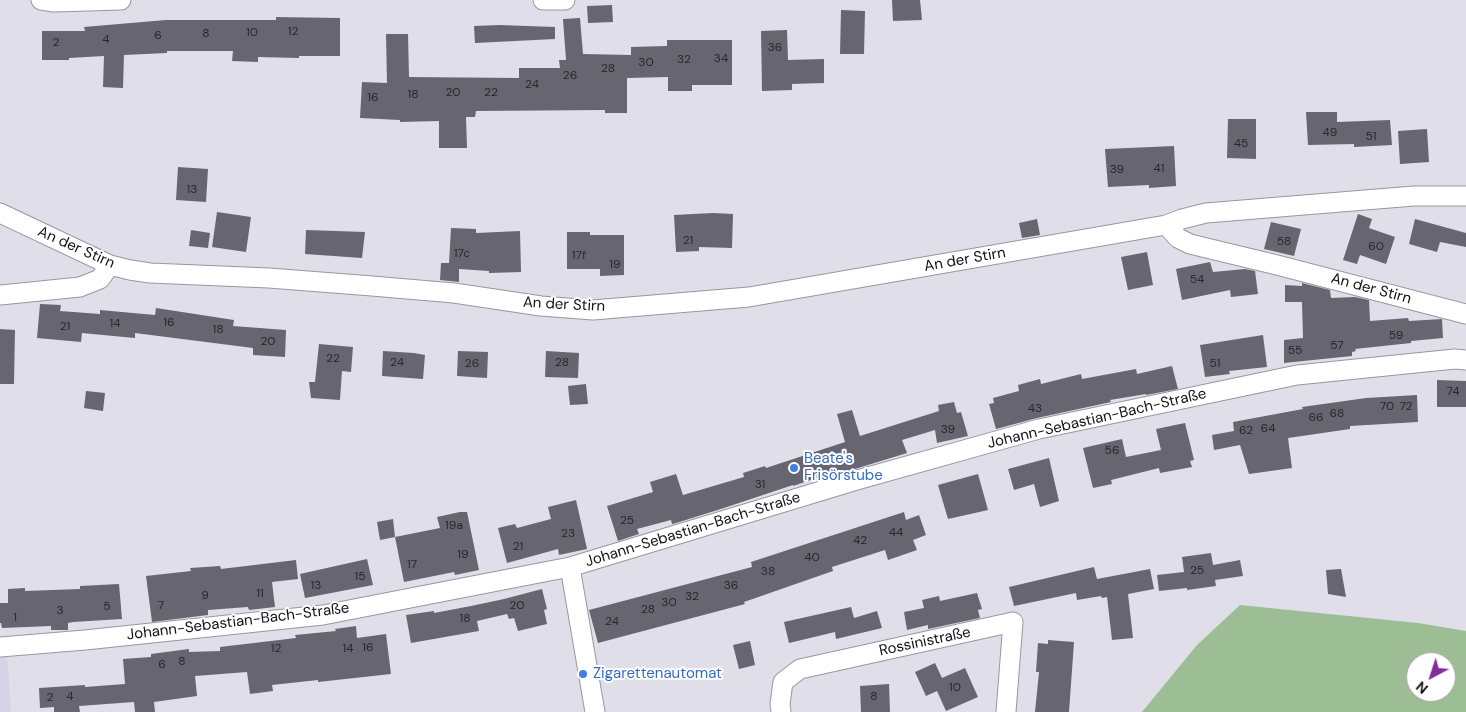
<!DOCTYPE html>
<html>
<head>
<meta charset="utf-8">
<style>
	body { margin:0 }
	#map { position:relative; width:1466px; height:712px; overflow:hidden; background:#dfdee9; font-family:"DM Sans",sans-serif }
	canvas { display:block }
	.north { position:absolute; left:1406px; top:652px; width:50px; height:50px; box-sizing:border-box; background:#fff; border:1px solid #a0a0a1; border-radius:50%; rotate:220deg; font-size:14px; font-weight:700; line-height:20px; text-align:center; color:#111115 }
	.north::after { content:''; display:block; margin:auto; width:18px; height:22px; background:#832c9a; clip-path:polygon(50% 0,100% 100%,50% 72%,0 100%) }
</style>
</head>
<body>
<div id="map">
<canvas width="1466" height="712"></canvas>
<div class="north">N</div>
</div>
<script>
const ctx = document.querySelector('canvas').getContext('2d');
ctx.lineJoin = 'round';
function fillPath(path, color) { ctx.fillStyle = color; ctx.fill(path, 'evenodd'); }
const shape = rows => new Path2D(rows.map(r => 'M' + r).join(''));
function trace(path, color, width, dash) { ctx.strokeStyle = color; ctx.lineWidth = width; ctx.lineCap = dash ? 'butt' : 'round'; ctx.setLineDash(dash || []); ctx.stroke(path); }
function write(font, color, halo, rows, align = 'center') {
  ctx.font = font + ' "DM Sans",sans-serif'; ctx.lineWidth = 4; ctx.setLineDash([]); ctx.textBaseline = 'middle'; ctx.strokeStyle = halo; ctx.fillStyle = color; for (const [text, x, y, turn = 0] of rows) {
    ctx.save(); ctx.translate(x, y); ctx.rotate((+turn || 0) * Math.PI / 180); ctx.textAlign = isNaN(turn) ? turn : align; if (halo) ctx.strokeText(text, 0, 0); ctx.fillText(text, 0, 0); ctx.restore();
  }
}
fillPath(shape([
	[0,652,7,652,11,712,0,712]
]), '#d5d3e5');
fillPath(shape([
	[1240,605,1418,623,1466,631,1466,712,1142,712,1197,645],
	[1416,662,1446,662,1446,692,1416,692]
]), '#9dbe95');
fillPath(shape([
	[892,0,920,0,922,20,893,21],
	[612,5,613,22,588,23,587,6],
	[841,10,865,11,864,54,840,54],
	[276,17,340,18,340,56,299,56,299,58,258,57,258,62,232,61,233,51,167,51,167,53,124,55,123,88,103,87,104,56,69,58,69,60,42,60,42,31,85,31,84,27,166,20,276,20],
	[580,18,583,54,631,55,631,47,667,46,667,40,732,40,732,85,692,85,692,91,668,91,668,77,627,78,627,113,605,113,605,110,476,111,475,117,466,117,467,148,439,148,439,121,400,122,400,120,360,118,362,82,387,83,386,34,408,34,409,77,519,78,519,68,560,68,559,60,566,60,563,19],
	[499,25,555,27,555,39,475,43,474,26],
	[787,30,788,60,824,59,824,83,792,84,792,90,762,91,761,31],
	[1306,112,1337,112,1337,122,1390,120,1392,145,1354,147,1354,144,1308,145],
	[1228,119,1256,119,1256,159,1227,158],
	[1427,129,1429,162,1400,164,1398,131],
	[1174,146,1176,186,1149,188,1149,185,1108,187,1105,149],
	[178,167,208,169,206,202,176,200],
	[217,212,251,217,246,252,212,247],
	[713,213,733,214,732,248,699,247,699,251,676,252,674,215],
	[1358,214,1372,219,1369,228,1395,237,1386,264,1360,255,1357,264,1343,260],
	[1037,219,1040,235,1022,238,1019,223],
	[1415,219,1466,233,1466,247,1440,242,1437,252,1409,244],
	[1271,222,1301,229,1294,256,1264,249],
	[451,228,476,229,476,233,520,231,521,272,489,273,489,271,459,269,459,282,440,280,441,263,449,263],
	[191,230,210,233,208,248,189,246],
	[306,230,365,232,362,258,305,254],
	[567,232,590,232,590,235,624,235,624,275,600,276,600,269,567,269],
	[1147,252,1153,285,1128,290,1121,257],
	[1210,262,1213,272,1245,269,1255,271,1258,294,1231,297,1230,290,1182,300,1176,269],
	[1302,283,1330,290,1331,298,1355,297,1369,300,1370,321,1408,318,1409,321,1442,319,1443,338,1411,341,1411,343,1355,349,1356,351,1352,352,1352,356,1284,363,1284,340,1303,338,1302,302,1285,302,1285,285,1302,286],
	[40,304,61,305,60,311,100,314,100,310,155,315,156,308,234,320,233,326,286,330,285,357,253,355,253,348,135,333,135,338,82,333,81,342,37,338],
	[0,329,15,330,14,384,0,384],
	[1263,335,1267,367,1229,371,1230,374,1205,377,1200,345],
	[319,344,353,347,351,372,342,371,340,400,311,398,309,382,315,382],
	[383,351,414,353,425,355,423,379,382,376],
	[458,351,488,352,487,378,457,376],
	[546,351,579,353,578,378,545,377],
	[1172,366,1178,389,1146,395,1146,394,1110,400,1111,402,1037,418,996,429,989,404,994,403,993,398,1019,391,1018,385,1040,379,1041,384,1081,374,1082,379,1136,369,1137,374],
	[1437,380,1466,381,1466,407,1437,407],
	[586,384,588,404,570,405,568,386],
	[86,391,105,393,103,411,84,408],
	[1417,395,1418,422,1350,426,1350,429,1288,438,1292,468,1249,474,1240,445,1214,450,1212,435,1234,431,1233,422,1303,409,1302,407,1366,398],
	[954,402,957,413,961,412,968,436,937,443,935,430,902,440,907,453,832,476,831,473,793,486,793,485,724,508,673,524,672,524,671,520,637,529,639,534,618,541,607,506,653,492,650,482,676,474,683,495,744,477,743,473,765,466,766,468,845,442,837,414,852,410,860,436,939,411,938,405],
	[1185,423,1194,460,1190,461,1192,467,1160,473,1159,468,1111,480,1112,484,1093,488,1083,448,1122,439,1126,457,1161,450,1156,429],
	[1049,458,1059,501,1040,507,1034,484,1014,490,1008,469],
	[978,474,988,510,948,519,938,485],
	[576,500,587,549,559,555,558,549,507,563,498,528,515,524,517,528,551,519,548,507],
	[460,512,467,512,479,570,455,575,454,572,404,582,395,537,440,528,437,517],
	[904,512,906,520,919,515,926,535,913,540,917,550,888,560,885,550,832,567,833,571,744,602,745,604,598,643,589,610,752,567,751,562],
	[393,519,395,537,380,540,377,522],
	[1211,553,1213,565,1240,560,1243,576,1215,580,1216,586,1187,590,1187,588,1159,591,1157,575,1184,572,1182,557],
	[367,559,373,585,305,598,300,574],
	[296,560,298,579,272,582,275,607,249,610,248,607,208,610,208,615,152,622,146,576,191,571,190,568,220,566,221,569],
	[1094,567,1097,579,1150,569,1154,589,1128,594,1133,638,1112,640,1107,597,1102,598,1101,596,1077,600,1076,593,1014,606,1009,587],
	[1341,569,1346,597,1328,594,1326,570],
	[119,584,122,619,73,622,68,623,68,630,51,630,51,626,2,628,1,623,0,623,0,603,8,603,8,589,25,588,25,591,80,589,80,586],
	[542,589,547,609,544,610,547,624,518,631,514,618,509,619,507,614,477,621,479,631,411,643,406,615,434,611,434,613,471,606,504,599],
	[977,593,982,609,978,610,980,618,928,629,928,625,907,630,904,612,924,608,922,600,939,596,940,601],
	[851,607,854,618,877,611,882,628,836,639,835,632,789,643,784,622],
	[356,626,357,638,386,634,391,674,318,682,318,680,272,685,273,691,250,694,247,672,195,676,197,696,154,702,155,712,135,712,134,702,79,706,80,712,54,712,54,707,40,708,39,688,85,685,85,687,125,684,123,659,151,657,151,654,189,649,189,652,220,651,220,647,296,638,295,635,336,631,335,629],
	[1048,640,1074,642,1069,712,1035,712,1039,672,1036,672,1038,643,1048,644],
	[750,641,755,665,739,669,733,645],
	[935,663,942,678,965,668,978,697,946,711,937,691,926,696,915,672],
	[889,684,890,712,861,712,860,686]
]), '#676670');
const minor = shape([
	[41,0,54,2,121,0],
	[543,0,565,0],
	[0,213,110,265,130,270,150,273,269,278,372,286,454,293,541,306,593,310,749,297,1166,225,1182,219,1206,213,1414,196,1466,196],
	[1166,225,1178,238,1190,244,1277,265,1466,314],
	[0,295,80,287,100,279,110,265],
	[570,567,595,712],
	[0,647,85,640,323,615,570,567,857,480,1039,429,1297,375,1455,359,1466,360],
	[781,712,780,704,783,682,800,669,1013,622,1006,712]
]);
trace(minor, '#9897a1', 21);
trace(minor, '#fff', 19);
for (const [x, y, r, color] of [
	[794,468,5,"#3f7fe0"],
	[583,674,5,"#3f7fe0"]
]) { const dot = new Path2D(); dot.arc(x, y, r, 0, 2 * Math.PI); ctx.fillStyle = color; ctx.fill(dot); trace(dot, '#fff', 2); }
write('12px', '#26262c', null, [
	["12",293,32],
	["10",252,33],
	["8",206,34],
	["6",158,36],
	["4",106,40],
	["2",56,43],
	["36",775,48],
	["34",721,59],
	["32",684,60],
	["30",646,63],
	["28",608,69],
	["26",570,76],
	["24",532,85],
	["20",453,93],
	["22",491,93],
	["18",413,95],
	["16",373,98],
	["49",1330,133],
	["51",1371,137],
	["45",1241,144],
	["41",1159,169],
	["39",1117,170],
	["13",192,190],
	["21",688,241],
	["58",1284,242],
	["60",1376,247],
	["17c",462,254],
	["17f",579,256],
	["19",615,265],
	["54",1197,280],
	["16",169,323],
	["14",115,324],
	["21",65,327],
	["18",218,330],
	["59",1396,336],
	["20",268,342],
	["57",1337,346],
	["55",1295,351],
	["22",333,359],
	["24",397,363],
	["28",562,363],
	["26",472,364],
	["51",1215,364],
	["74",1453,392],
	["70",1387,407],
	["72",1406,407],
	["43",1035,409],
	["68",1337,414],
	["66",1316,418],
	["64",1268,429],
	["39",948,430],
	["62",1246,431],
	["56",1112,451],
	["31",760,485],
	["25",627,521],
	["19a",454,526],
	["44",896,533],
	["23",568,534],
	["42",860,541],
	["21",518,547],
	["19",463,555],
	["40",812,558],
	["17",412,565],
	["25",1197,571],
	["38",768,572],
	["15",360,577],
	["13",316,586],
	["36",731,586],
	["11",260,594],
	["9",205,596],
	["32",692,597],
	["30",669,603],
	["7",161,606],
	["20",517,606],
	["5",107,607],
	["28",648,610],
	["3",60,611],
	["1",15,618],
	["18",465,619],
	["24",612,622],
	["16",368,648],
	["12",276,649],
	["14",348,649],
	["8",182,662],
	["6",162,665],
	["10",955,688],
	["4",70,697],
	["8",874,697],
	["2",50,698]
]);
write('15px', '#111115', '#fff', [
	["An der Stirn",76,248,24],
	["An der Stirn",965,260,-10],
	["An der Stirn",1371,289,15],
	["An der Stirn",564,305,3],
	["Johann-Sebastian-Bach-Straße",1097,419,-13],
	["Johann-Sebastian-Bach-Straße",693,530,-17],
	["Johann-Sebastian-Bach-Straße",238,622,-7],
	["Rossinistraße",925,642,-12]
]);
write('15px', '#366cbe', '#fff', [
	["Beate's",804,459],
	["Frisörstube",804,476],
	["Zigarettenautomat",593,674]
], 'left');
</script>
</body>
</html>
